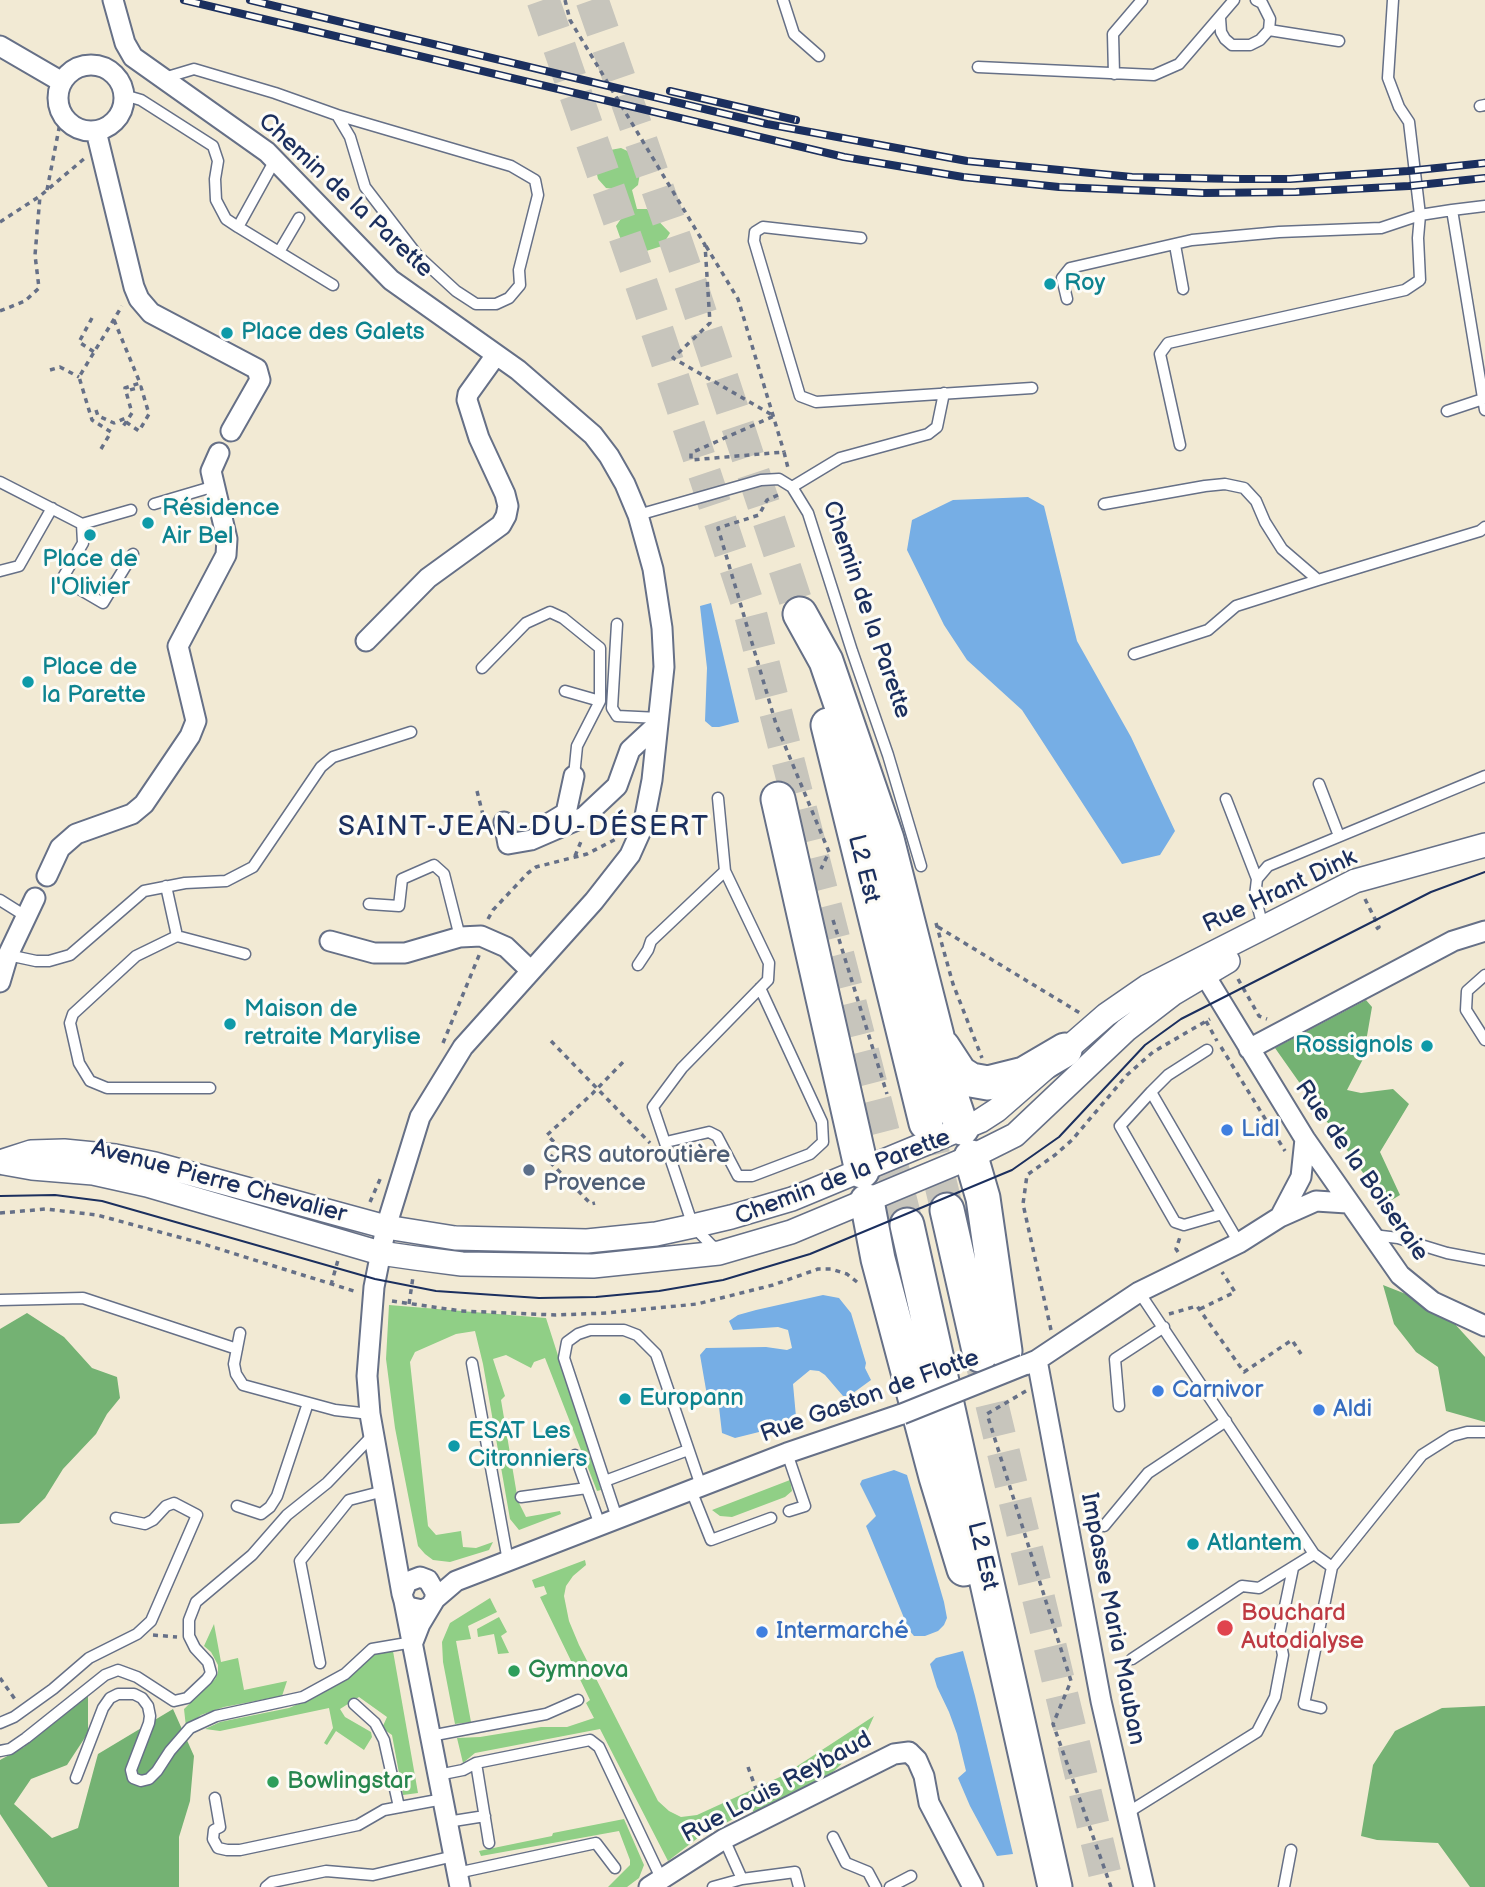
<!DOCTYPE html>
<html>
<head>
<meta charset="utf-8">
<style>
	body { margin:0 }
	canvas { display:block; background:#f2ead4 }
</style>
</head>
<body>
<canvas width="1485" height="1887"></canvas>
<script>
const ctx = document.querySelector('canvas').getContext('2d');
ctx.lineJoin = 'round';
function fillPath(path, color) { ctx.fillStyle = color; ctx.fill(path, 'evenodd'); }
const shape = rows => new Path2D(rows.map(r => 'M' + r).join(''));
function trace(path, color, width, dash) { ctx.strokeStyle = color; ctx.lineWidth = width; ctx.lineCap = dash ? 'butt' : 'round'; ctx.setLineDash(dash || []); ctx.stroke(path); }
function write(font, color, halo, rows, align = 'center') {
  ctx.font = font + ' "Balsamiq Sans",sans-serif'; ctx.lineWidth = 6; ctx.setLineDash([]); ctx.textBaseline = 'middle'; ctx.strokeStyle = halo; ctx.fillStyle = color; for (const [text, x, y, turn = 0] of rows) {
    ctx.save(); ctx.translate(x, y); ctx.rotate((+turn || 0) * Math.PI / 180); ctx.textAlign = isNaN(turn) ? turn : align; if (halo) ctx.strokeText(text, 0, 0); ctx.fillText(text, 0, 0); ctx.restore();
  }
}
fillPath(shape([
	[621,148,636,155,640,173,638,185,632,190,637,209,647,209,670,233,662,246,640,253,621,240,616,226,625,213,622,190,606,188,598,179,594,161,605,151],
	[389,1305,546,1318,601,1490,597,1491,545,1358,534,1362,531,1368,506,1355,493,1359,505,1396,501,1400,518,1501,526,1517,560,1511,561,1514,519,1530,510,1519,483,1364,475,1331,456,1334,415,1352,410,1362,428,1526,436,1535,461,1531,463,1547,476,1548,493,1542,489,1550,450,1562,433,1560,425,1554,418,1546,395,1428,386,1359],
	[790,1480,792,1491,785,1497,732,1517,720,1516,712,1510],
	[585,1560,586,1565,573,1576,566,1586,564,1596,569,1621,579,1645,658,1801,669,1811,681,1817,697,1815,782,1776,874,1716,861,1745,832,1773,755,1814,752,1810,703,1834,668,1861,600,1729,475,1753,463,1763,457,1738,480,1737,541,1727,567,1727,594,1718,586,1703,590,1700,540,1597,547,1594,544,1586,535,1588,532,1580],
	[490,1598,497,1612,468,1626,471,1639,456,1641,471,1722,455,1724,443,1662,442,1642,450,1623],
	[499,1617,507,1632,501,1636,509,1653,498,1654,494,1634,478,1637,477,1629],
	[214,1624,221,1662,238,1658,244,1690,287,1681,282,1696,224,1707,201,1715,186,1727,184,1709,215,1679,218,1673,218,1665,211,1652,204,1646],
	[393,1651,418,1793,403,1795,392,1735,382,1728,387,1717,359,1697,340,1709,345,1717,371,1732,372,1737,364,1750,336,1731,327,1745,324,1743,333,1728,329,1708,220,1731,205,1729,220,1722,289,1708,317,1696,353,1672,373,1655],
	[624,1819,644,1865,639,1878,627,1887,608,1887,630,1865,630,1860,619,1831,481,1856,479,1851,552,1836,553,1833]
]), '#90cf86');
fillPath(shape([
	[1366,1000,1372,1007,1363,1059,1347,1090,1361,1093,1393,1089,1409,1104,1380,1152,1400,1195,1385,1204,1275,1048],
	[1383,1285,1416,1298,1454,1323,1485,1357,1485,1422,1446,1411,1438,1367,1416,1352,1394,1324],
	[27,1313,64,1337,92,1368,117,1377,120,1398,107,1414,96,1434,63,1469,45,1498,19,1523,0,1524,0,1329],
	[88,1696,88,1733,67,1765,31,1779,14,1804,52,1838,78,1828,98,1754,173,1709,194,1756,190,1801,179,1837,179,1887,48,1887,0,1814,0,1760,24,1747],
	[1485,1706,1485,1887,1470,1887,1438,1843,1377,1840,1361,1836,1373,1765,1395,1731,1442,1708]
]), '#74b273');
fillPath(shape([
	[1028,497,1044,506,1077,641,1131,737,1175,831,1160,855,1122,864,1022,710,967,660,944,625,907,550,912,520,953,500],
	[711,603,739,722,719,727,712,727,705,721,707,668,700,606],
	[823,1295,839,1298,851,1313,866,1363,865,1368,871,1380,849,1396,843,1396,825,1375,819,1371,810,1370,793,1384,796,1417,783,1426,735,1438,722,1433,719,1407,709,1407,700,1355,706,1348,766,1347,787,1350,792,1348,788,1330,778,1327,733,1330,729,1321,738,1315,756,1310],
	[894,1470,907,1475,944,1602,947,1618,944,1625,938,1631,925,1636,914,1636,909,1630,866,1526,876,1516,860,1484,862,1480],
	[963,1651,975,1696,1013,1854,997,1856,970,1806,958,1778,966,1771,957,1734,949,1712,937,1687,930,1664,936,1658]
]), '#76aee5');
trace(shape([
	[543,0,648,303,749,608,907,1225],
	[592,0,692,288,800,614],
	[926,1123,947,1210],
	[980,1355,1108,1887]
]), '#c7c5bc', 33, [33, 17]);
const service = shape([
	[783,0,794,34,819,56],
	[1393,0,1388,78,1399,107,1409,122,1420,215,1452,210,1485,410],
	[1220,18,1221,32,1225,39,1232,45,1250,45,1260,40,1269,30,1270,19,1262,3,1256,0],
	[1269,30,1339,41],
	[978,67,1154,75,1179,64,1234,0],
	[1114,74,1113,34,1142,0],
	[164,78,194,69,275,93,337,115,350,137,365,187,418,256,456,291,476,304,496,304,509,298,520,285,519,270,538,195,535,180,511,166,337,115],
	[124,95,141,100,213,146,218,161,215,179,216,200,226,219,238,227],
	[1480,106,1485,105],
	[275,160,238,227,333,285],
	[1452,210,1485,206],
	[861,238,763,227,755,232,754,241,800,396,816,402,1032,388],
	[1175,245,1183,289],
	[279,252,299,218],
	[1067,299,1062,278,1070,268,1192,240,1279,232,1381,228,1420,215,1418,238,1420,280,1405,290,1168,343,1160,354,1180,445],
	[1447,411,1483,399],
	[0,482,82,524,131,510],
	[792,487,840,458,928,434,937,427,944,393],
	[154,504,215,486],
	[1104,504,1205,486,1225,484,1244,488,1256,501,1265,522,1282,549,1318,580,1480,531,1485,527],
	[638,515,761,480,779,479,792,487,808,513,852,651,888,755,921,866],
	[82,524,83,543,62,579,103,603,133,554],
	[0,571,19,566,52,508],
	[617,624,612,708,617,716,659,718],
	[1134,654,1208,630,1236,606,1318,580],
	[482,668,526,623,550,612,563,618,600,648,600,701,577,746,574,776],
	[565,691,600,701],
	[1319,784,1339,836],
	[1226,799,1257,879],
	[166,886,177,936,245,954],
	[0,900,27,917],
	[369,904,399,906,402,879,434,865,444,874,460,937],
	[1263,927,1255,896,1257,879,1268,866,1485,776],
	[177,936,136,956,73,1014,70,1023,79,1063,90,1081,107,1088,210,1088],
	[8,955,36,961,49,961,70,955,144,891,185,883,226,881,253,867,321,767,333,757,411,732],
	[638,965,648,950,651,941,725,871],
	[1485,975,1467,991,1466,1010,1485,1040],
	[1151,1092,1168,1075,1207,1050],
	[666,1142,709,1132,717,1136,738,1176,752,1176,810,1154,823,1142,822,1122,760,988],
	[1222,1214,1184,1225,1175,1222,1120,1126,1151,1092,1222,1214,1239,1243],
	[1373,1235,1398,1238,1447,1253,1485,1260],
	[717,1251,693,1226,653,1107,682,1068,768,980,769,963,725,871,718,798],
	[1139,1292,1314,1554,1332,1567,1422,1455,1452,1436,1467,1432,1485,1432],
	[0,1300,83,1298,237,1349],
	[240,1333,234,1364,236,1374,243,1385,335,1410,370,1414],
	[472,1363,508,1561],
	[1119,1406,1115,1359,1164,1327],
	[787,1453,805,1506,789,1511],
	[575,1455,600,1525],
	[605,1481,688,1450],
	[691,1490,711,1540,771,1518],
	[521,1497,587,1488],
	[237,1506,261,1514,270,1507,277,1496,308,1403],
	[617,1518,564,1358,567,1342,578,1334,590,1330,624,1330,637,1335,656,1354,701,1486],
	[1104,1526,1148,1473,1226,1421],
	[1132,1659,1242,1586,1259,1588,1314,1554],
	[320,1663,300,1561,349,1500,384,1491],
	[354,1704,375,1723,384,1740,399,1807],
	[1321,1708,1304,1704,1332,1567],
	[0,1723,14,1717,53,1689,89,1658,137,1634,151,1621,197,1515,174,1503,166,1506,153,1520,145,1524,116,1518],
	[430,1736,546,1714,578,1700],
	[0,1751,10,1749,26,1738,105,1675,118,1670,137,1677,174,1701,187,1698,207,1679,211,1673,208,1662,195,1648,189,1636,189,1620,196,1602,252,1555,287,1515,327,1483,373,1435],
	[476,1763,489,1843],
	[438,1775,463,1770,476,1763,590,1740,599,1747,661,1878],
	[76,1778,103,1708,110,1698,118,1694,134,1694,142,1698,148,1706,150,1716,149,1723,131,1770,133,1778,141,1781,149,1779,157,1771,170,1751,190,1728,216,1716,303,1697,345,1674,372,1649,413,1642],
	[215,1798,220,1827,214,1830,213,1839,218,1848,227,1850,240,1850,358,1825,384,1810,443,1799],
	[1127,1813,1257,1732,1275,1697,1283,1655,1279,1635,1293,1568],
	[447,1822,485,1816],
	[833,1837,846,1863,868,1872,876,1887],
	[724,1839,742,1879,795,1872,799,1887],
	[457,1873,596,1843,615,1868],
	[266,1887,272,1882,326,1871,373,1875,454,1856],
	[713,1887,742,1879],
	[890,1887,911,1876],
	[1284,1887,1291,1850]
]);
const minor = shape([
	[113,0,125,43,133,57,267,152,391,280,518,370,593,435,609,456,625,484,638,515,653,569,662,628,664,667,652,780,643,826,630,855,594,901,463,1047,420,1117,386,1227,374,1287,367,1376,370,1414,402,1594],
	[0,46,62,82],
	'58 98a33 33 0 1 1 66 0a33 33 0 1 1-66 0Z',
	[96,131,134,287,139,299,151,313,257,369,260,380,231,431],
	[366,641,428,578,501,525,506,516,508,506,505,494,479,438,467,400,468,394,496,355],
	[504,822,508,844,531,840,584,817,617,786,630,750,658,724],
	[546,825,566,813,574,776],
	[47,876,60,848,76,834,132,814,144,804,190,736,196,721,178,646,226,555,227,539,211,471,219,453],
	[330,941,374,953,405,953,460,937,481,936,506,947,530,970],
	[1198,964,1305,1139,1400,1275,1433,1302,1485,1326],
	[0,982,8,955,35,898],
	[1249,1049,1453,941,1485,931],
	[1280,1217,1301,1177,1305,1139],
	[1037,1360,1101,1701,1144,1887],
	[1025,1365,1037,1360,1139,1292,1239,1243,1280,1217,1316,1201,1347,1203],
	[435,1599,456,1581,508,1561,787,1453,902,1414],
	[404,1601,460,1887],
	[413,1642,420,1624,435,1599,435,1592,428,1580,420,1577,407,1582,402,1594,404,1601,408,1607,422,1610,429,1607],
	[649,1887,724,1839,894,1754,909,1752,917,1760,924,1776,929,1803,973,1887]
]);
const tertiary = shape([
	[0,1162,31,1152,64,1151,115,1156,155,1164,386,1227,455,1238,587,1241,656,1234,693,1226,731,1217,792,1199,980,1121,997,1110,1106,1015,1148,986,1355,881,1485,845],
	[4,1163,32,1168,93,1173,147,1185,380,1253,415,1258,462,1264,593,1266,719,1253,791,1232,971,1157,1015,1135,1126,1030,1174,993,1228,961]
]);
const motorway = shape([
	[800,614,826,661,887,839,937,1036,942,1069,962,1128],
	[828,725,926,1123],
	[778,799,862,1171],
	[943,1047,960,1073,971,1080,988,1083,1024,1074,1065,1050],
	[971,1157,983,1198,1005,1351],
	[867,1201,878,1259,936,1477,964,1569],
	[947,1210,980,1355],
	[907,1225,1055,1887]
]);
trace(service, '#667087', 13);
trace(minor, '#667087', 23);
trace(tertiary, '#667087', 26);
trace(motorway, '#667087', 37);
trace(shape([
	[565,0,570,20,705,245,710,323,673,358,774,416,691,453,691,460,784,452,788,468],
	[47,190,62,113],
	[0,222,40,196,85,158],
	[706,246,738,299,784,452],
	[0,311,25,301,39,288,35,255,40,196],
	[92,318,79,342,94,352],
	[114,320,140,383,125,388,132,413,122,428],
	[50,370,60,367,79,377],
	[96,410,98,416,114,423,128,417],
	[126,422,139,431,149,414,141,387,126,391],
	[101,449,111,432,92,420,79,377,122,306],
	[778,495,767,500,759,515,718,528,776,724,829,852,821,869],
	[477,791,485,823],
	[575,856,582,839],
	[1365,899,1379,927,1375,930],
	[488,919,493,910,528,873,536,867,587,854,616,839],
	[833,920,887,1094],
	[936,923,953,984,982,1058],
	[938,927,1080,1013],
	[1238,979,1259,1016,1267,1019],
	[1206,1021,1217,1041],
	[551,1041,650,1143],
	[443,1043,480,953],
	[1221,1047,1285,1151],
	[560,1148,548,1160,591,1204,595,1203],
	[568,1156,547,1135,592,1094,626,1059],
	[370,1202,381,1177],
	[0,1213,46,1209,97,1215,197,1242,357,1292],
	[1178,1252,1176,1249,1180,1237],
	[331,1285,338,1260],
	[392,1301,461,1311,556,1315,607,1313,697,1304,773,1285,818,1269,831,1269,847,1274,857,1282],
	[409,1304,413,1277],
	[1200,1309,1235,1292,1222,1272],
	[1169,1314,1197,1306,1244,1372,1292,1340,1301,1354],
	[1051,1330,1023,1204,1027,1175,1055,1155,1072,1140,1127,1075,1153,1052,1210,1019],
	[1026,1391,987,1414,1071,1681,1053,1724,1111,1887],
	[153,1635,177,1637],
	[0,1678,17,1702],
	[748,1767,760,1800]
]), '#667087', 3.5, [5, 5]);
trace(service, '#fff', 10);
trace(minor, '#fff', 19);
trace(tertiary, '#fff', 23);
trace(motorway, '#fff', 33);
trace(shape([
	[0,1196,55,1195,102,1201,375,1279,436,1291,539,1298,596,1297,659,1291,723,1280,810,1254,1012,1170,1059,1137,1145,1045,1181,1019,1431,892,1485,872]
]), '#1b2f5e', 2);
const rail = shape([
	[184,0,844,157,963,177,1059,187,1203,193,1296,192,1409,186,1485,178],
	[250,0,767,124,967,161,1132,177,1238,179,1290,179,1408,171,1485,163],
	[670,91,796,120]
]);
trace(rail, '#1b2f5e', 8);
trace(rail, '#fdfcf7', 5, [16]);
const minorBridge = shape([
	[902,1414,1024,1365]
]);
trace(minorBridge, '#667087', 23, []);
trace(minorBridge, '#fff', 19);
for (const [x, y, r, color] of [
	[1050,284,7,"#0f9aa8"],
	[227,333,7,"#0f9aa8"],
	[148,523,7,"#0f9aa8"],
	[90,535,7,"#0f9aa8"],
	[28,682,7,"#0f9aa8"],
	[230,1024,7,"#0f9aa8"],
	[1427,1046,7,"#0f9aa8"],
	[1227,1130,7,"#3f7fe0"],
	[529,1170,7,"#5c6f8a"],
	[1158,1391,7,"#3f7fe0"],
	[625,1399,7,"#0f9aa8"],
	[1319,1410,7,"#3f7fe0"],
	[454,1446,7,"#0f9aa8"],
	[1193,1544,7,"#0f9aa8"],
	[1225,1628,9,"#e0444e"],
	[762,1632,7,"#3f7fe0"],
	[514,1671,7,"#2e9e5b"],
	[273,1782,7,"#2e9e5b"]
]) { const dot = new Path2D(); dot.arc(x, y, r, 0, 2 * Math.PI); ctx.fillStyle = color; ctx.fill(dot); trace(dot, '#fdfcf7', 2.5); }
write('24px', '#1b2f5e', '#fdfcf7', [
	["Chemin de la Parette",345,196,43],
	["Chemin de la Parette",866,610,71],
	["L2 Est",863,869,76],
	["Rue Hrant Dink",1280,892,-25],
	["Rue de la Boiseraie",1361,1171,55],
	["Chemin de la Parette",843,1178,-21],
	["Avenue Pierre Chevalier",219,1182,15],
	["Rue Gaston de Flotte",870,1397,-20],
	["L2 Est",982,1556,77],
	["Impasse Maria Mauban",1112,1619,79],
	["Rue Louis Reybaud",777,1788,-28]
]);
write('24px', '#0d838f', '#fdfcf7', [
	["Roy",1064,284],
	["Place des Galets",241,333],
	["Résidence",162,509],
	["Air Bel",162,537],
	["Place de",90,560,"center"],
	["l'Olivier",90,588,"center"],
	["Place de",42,668],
	["la Parette",42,696],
	["Maison de",244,1010],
	["retraite Marylise",244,1038],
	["Rossignols",1413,1046,"right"],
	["Europann",639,1399],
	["ESAT Les",468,1432],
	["Citronniers",468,1460],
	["Atlantem",1207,1544]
], 'left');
write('24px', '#366cbe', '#fdfcf7', [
	["Lidl",1241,1130],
	["Carnivor",1172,1391],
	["Aldi",1333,1410],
	["Intermarché",776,1632]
], 'left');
write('24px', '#4e5e75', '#fdfcf7', [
	["CRS autoroutière",543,1156],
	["Provence",543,1184]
], 'left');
write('24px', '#be3a42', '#fdfcf7', [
	["Bouchard",1241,1614],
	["Autodialyse",1241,1642]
], 'left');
write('24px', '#27864d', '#fdfcf7', [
	["Gymnova",528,1671],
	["Bowlingstar",287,1782]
], 'left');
ctx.letterSpacing = '2px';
write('28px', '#1b2f5e', '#fdfcf7', [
	["SAINT-JEAN-DU-DÉSERT",524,828]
]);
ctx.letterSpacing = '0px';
</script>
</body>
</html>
